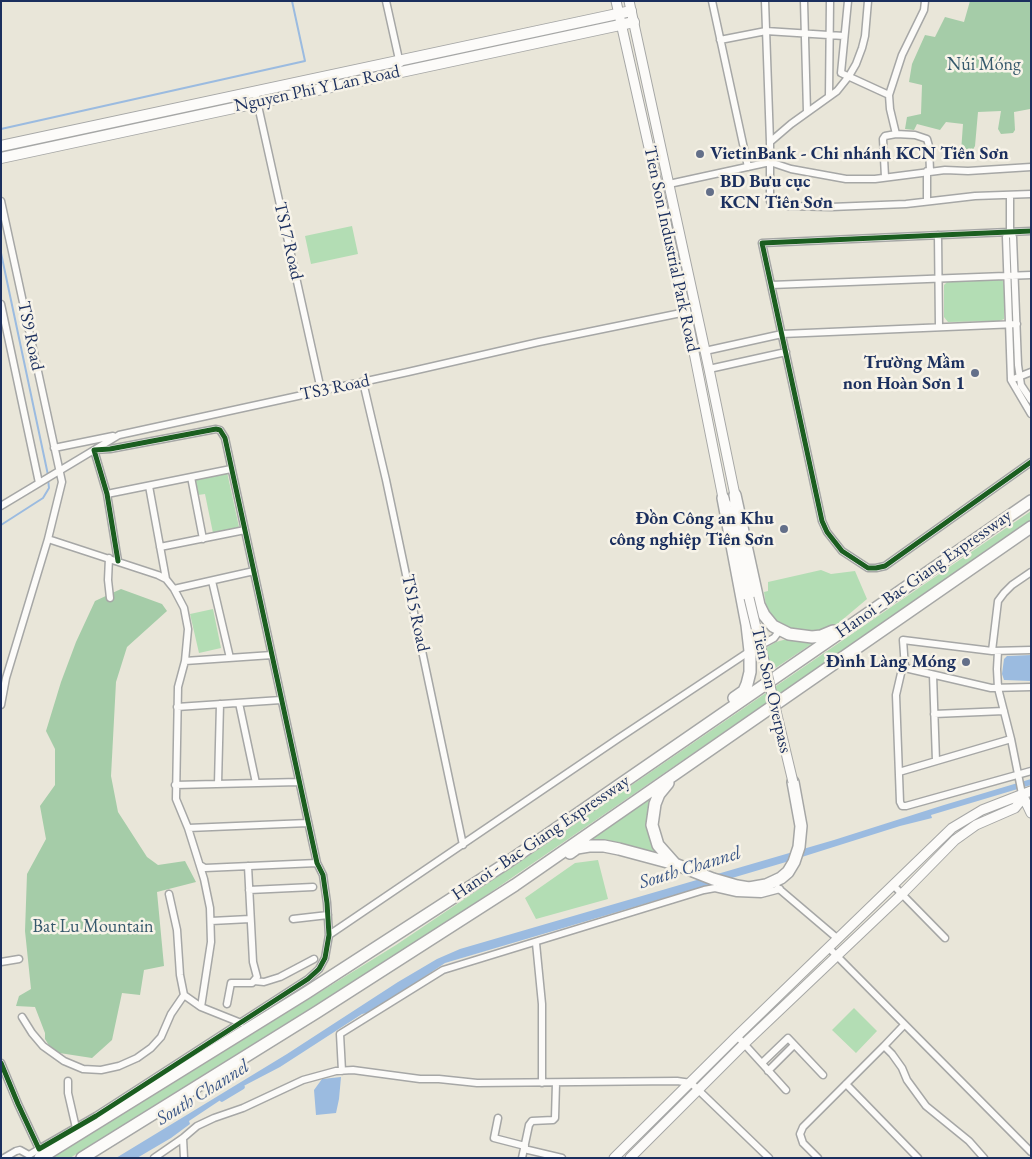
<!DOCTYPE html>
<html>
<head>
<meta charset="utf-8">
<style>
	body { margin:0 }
	#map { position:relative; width:1032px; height:1159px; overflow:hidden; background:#e9e6d9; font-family:"EB Garamond",serif }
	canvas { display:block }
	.frame { position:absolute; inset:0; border:2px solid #1b2f5e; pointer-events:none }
</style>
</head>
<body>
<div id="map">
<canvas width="1032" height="1159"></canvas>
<div class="frame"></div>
</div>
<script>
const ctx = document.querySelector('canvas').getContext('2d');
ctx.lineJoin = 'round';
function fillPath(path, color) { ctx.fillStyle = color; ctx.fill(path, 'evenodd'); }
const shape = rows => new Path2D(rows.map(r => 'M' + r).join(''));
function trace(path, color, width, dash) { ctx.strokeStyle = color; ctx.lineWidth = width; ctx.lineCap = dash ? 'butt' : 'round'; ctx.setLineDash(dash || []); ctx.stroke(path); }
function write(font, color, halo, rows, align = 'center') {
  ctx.font = font + ' "EB Garamond",serif'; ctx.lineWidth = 5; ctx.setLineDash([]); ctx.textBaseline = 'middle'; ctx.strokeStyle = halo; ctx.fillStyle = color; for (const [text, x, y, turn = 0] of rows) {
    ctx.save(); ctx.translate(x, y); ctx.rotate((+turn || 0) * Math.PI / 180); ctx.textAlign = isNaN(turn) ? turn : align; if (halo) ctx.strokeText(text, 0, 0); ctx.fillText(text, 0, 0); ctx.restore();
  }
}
fillPath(shape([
	[603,22,603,24,413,65,412,63],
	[248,97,248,99,246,101,2,151,2,150],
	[352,226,358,254,311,264,305,236],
	[999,278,1003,281,1004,285,1004,319,999,321,948,322,944,317,944,285,947,282],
	[227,472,239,527,213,533,205,494,198,495,195,479],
	[1031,511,1031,521,427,936,70,1158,52,1158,396,945,527,857],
	[821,570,831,574,855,571,867,599,835,626,811,632,791,628,775,620,766,606,764,592,768,591,768,582],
	[213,609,221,648,199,653,190,614],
	[787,639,816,641,774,669,770,669,764,649,776,642],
	[653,792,647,813,647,829,651,842,660,857,584,843],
	[598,860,608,899,536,919,525,898,575,863],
	[854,1008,877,1031,856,1053,832,1030]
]), '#b3ddb4');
fillPath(shape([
	[970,1,1031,1,1031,112,1030,109,1014,112,1015,130,1013,133,1001,134,998,129,1001,111,978,112,975,146,971,153,961,152,963,124,946,122,940,130,917,124,914,130,905,129,907,117,921,114,922,85,909,82,912,64,925,35,935,37,945,17,964,22],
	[121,589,162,604,167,611,127,647,116,682,111,776,118,812,147,857,158,865,185,861,196,882,157,892,164,966,144,970,140,995,122,993,112,1040,92,1058,53,1052,45,1039,45,1033,35,1007,16,1006,19,996,31,989,25,931,27,874,46,839,40,806,55,785,55,749,46,731,61,682,76,642,95,601]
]), '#a5cca8');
fillPath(shape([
	[1031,655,1031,681,1004,680,1002,674,1004,659,1007,656],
	[1031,779,1031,785,931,815,932,818,900,826,786,862,445,963,372,1012,362,1014,280,1067,234,1091,189,1121,190,1124,171,1138,137,1158,116,1158,287,1054,398,982,437,959,460,949,834,840,944,805],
	[341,1077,339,1099,336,1113,316,1115,314,1090,322,1079]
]), '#9bbbe0');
trace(shape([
	[1,129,305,61,292,1],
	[1,253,48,475],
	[1,525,43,498,49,488,48,479]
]), '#9bbbe0', 2);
trace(shape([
	[222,1099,242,1087]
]), '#9bbbe0', 5.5);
const minor = shape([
	[386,1,400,64],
	[712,1,748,167],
	[765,1,770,142,770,201,788,206,831,207,906,204,975,196,1031,194],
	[804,1,807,112],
	[848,1,841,73,889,95],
	[925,1,924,10,902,55,889,95,890,109,896,134,915,135,927,139,929,146,930,171],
	[720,40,766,31,844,36],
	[255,92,321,390],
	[829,96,830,1],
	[770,142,791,124,837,91,849,76,856,64,862,48,865,36,868,1],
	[927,171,927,200],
	[885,177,883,139,885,136,896,134],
	[669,184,770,162,791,169,846,179,875,179,945,170,968,171,1031,167],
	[1010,195,1010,232,1013,237,1018,365,1021,385,1031,400],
	[1,201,62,482,48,539,6,678,1,705],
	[1031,231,762,243,822,521,827,532,842,551,868,568,876,568,885,566,1031,462],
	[1010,232,1006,237,1011,380,1031,414],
	[938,235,939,327],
	[771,285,1031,275],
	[1,304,39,483],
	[705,351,782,334,1017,324],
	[709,369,786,352],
	[1011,380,1031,372],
	[363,382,386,480,463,845],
	[54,448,113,436],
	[191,477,203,539],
	[149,486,166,579],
	[107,494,231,469],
	[1,506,119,435,408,372,539,342,686,312],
	[48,539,158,575,166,579,174,589,184,608,188,629,185,661,178,687,176,799,188,828,204,879,210,908,211,942,201,1007],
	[160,547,245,530],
	[109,558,108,580,110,598],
	[212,581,230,658],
	[174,589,254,571],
	[992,651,998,601,1004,593,1012,585,1031,572],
	[998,651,997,669,998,688,1011,739,1022,794],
	[185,661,272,655],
	[905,668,903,640,992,651,1031,650],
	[933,675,936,761],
	[1031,687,991,688,905,668,902,669,896,695,900,802,902,806,906,806,1031,771],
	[239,703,256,783],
	[177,707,281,700],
	[934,714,1004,711],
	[899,772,1011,739],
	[218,784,220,704],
	[175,785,299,782],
	[188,828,308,823],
	[200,865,205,868,317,863],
	[893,885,945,938],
	[778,888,838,939],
	[249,890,313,887],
	[169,894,177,930,180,975,184,995,201,1007,241,1023],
	[293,919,328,915],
	[211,921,250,919],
	[329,935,619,738,750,651,774,638,780,630],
	[536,943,542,1004,542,1083],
	[829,948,1031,1152],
	[1,962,19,959],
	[254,981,264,982,280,977,314,959],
	[227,1004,231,983,252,983,257,977,253,962,248,866],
	[22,1017,32,1033,43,1046,64,1061,83,1069,101,1070,119,1066,137,1058,151,1048,161,1037,171,1014,184,995],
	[737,1036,786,1090],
	[884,1046,904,1025],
	[1,1063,18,1104,39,1149,96,1116,308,979,319,969,325,958,329,935,327,903,323,875,317,863,225,438,220,430,216,429,110,449,94,450,107,494,118,561],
	[762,1063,788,1038,823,1075],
	[342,1071,340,1034,443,970,704,890,715,888,737,893,761,894,780,889],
	[768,1071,794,1045],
	[68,1081,68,1093,76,1128],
	[846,1084,918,1158],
	[498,1118,494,1138,525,1146],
	[183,1138,184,1158],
	[524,1149,562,1158],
	[4,1158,16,1151,20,1150,29,1155,39,1149],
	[154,1158,183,1138,197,1126,214,1118,243,1108,303,1080,336,1071,353,1070,420,1079,439,1079,477,1083,677,1081,691,1083,769,1158],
	[522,1158,529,1125,532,1121,553,1120,555,1118,556,1083],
	[818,1158,803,1143,800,1134,803,1127,884,1046,892,1054,902,1068,907,1080,926,1106,969,1141,984,1158]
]);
const secondary = shape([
	[616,1,686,312,723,498,726,504],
	[629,1,709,369,735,495,734,522,749,598],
	[1022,794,1031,813],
	[614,1158,737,1036,952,828,982,810,1031,791],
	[630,1158,744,1044,902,894,955,840,976,825,1015,808,1019,803,1022,794]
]);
const primary = shape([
	[1,146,631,11],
	[1,158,634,22]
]);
const motorway = shape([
	[735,495,759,605,764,615,773,626,789,634,812,637,821,636,833,631],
	[723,498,747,625,750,651,750,672,747,684,744,691,734,698],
	[668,783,659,794,655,804,652,825,658,845,674,863],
	[570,853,577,848,589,846,604,846,619,849,675,864,713,879,737,886,749,888,766,885,781,878,788,872,794,862,799,847,801,826,793,782],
	[40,1158,306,993,502,866,1031,501],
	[82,1158,317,1012,515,885,1031,527]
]);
trace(minor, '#a6a7a6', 9);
trace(secondary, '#a6a7a6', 11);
trace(primary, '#a6a7a6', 12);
trace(motorway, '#a6a7a6', 14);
trace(minor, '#fcfbf9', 6);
trace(secondary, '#fcfbf9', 9);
trace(primary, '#fcfbf9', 10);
trace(motorway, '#fcfbf9', 11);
const secondaryBridge = shape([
	[749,598,793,782]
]);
trace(secondaryBridge, '#a6a7a6', 11, []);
trace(secondaryBridge, '#fcfbf9', 9);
trace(shape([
	[1031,231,762,243,822,521,827,532,842,551,868,568,876,568,885,566,1031,462],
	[1,1063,18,1104,39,1149,96,1116,308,979,319,969,325,958,329,935,327,903,323,875,317,863,225,438,220,430,216,429,110,449,94,450,107,494,118,561]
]), '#1b5e20', 5);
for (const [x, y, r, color] of [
	[700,154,5,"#636f89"],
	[710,192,5,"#636f89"],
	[975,373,5,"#636f89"],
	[784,529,5,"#636f89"],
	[966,662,5,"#636f89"]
]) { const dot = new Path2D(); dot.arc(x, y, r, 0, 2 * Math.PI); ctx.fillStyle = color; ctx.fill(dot); trace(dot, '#f7f3e8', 2); }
write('18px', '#36596c', '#f7f3e8', [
	["Núi Móng",984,65],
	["Bat Lu Mountain",93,927]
]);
write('18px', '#1b2f5e', '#f7f3e8', [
	["Nguyen Phi Y Lan Road",317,89,-12],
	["TS17 Road",288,241,77],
	["Tien Son Industrial Park Road",671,249,78],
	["TS9 Road",30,336,78],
	["TS3 Road",335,388,-12],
	["Hanoi - Bac Giang Expressway",924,574,-35],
	["TS15 Road",415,613,78],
	["Tien Son Overpass",771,690,77],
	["Hanoi - Bac Giang Expressway",541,838,-34]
]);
write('bold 18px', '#1b2f5e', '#f7f3e8', [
	["VietinBank - Chi nhánh KCN Tiên Sơn",710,154,"left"],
	["BD Bưu cục",720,182,"left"],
	["KCN Tiên Sơn",720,203,"left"],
	["Trường Mầm",965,363],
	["non Hoàn Sơn 1",965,384],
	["Đồn Công an Khu",774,519],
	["công nghiệp Tiên Sơn",774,540],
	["Đình Làng Móng",956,662]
], 'right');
write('italic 19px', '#375486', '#f7f3e8', [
	["South Channel",690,868,-17],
	["South Channel",203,1093,-32]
]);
</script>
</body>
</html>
